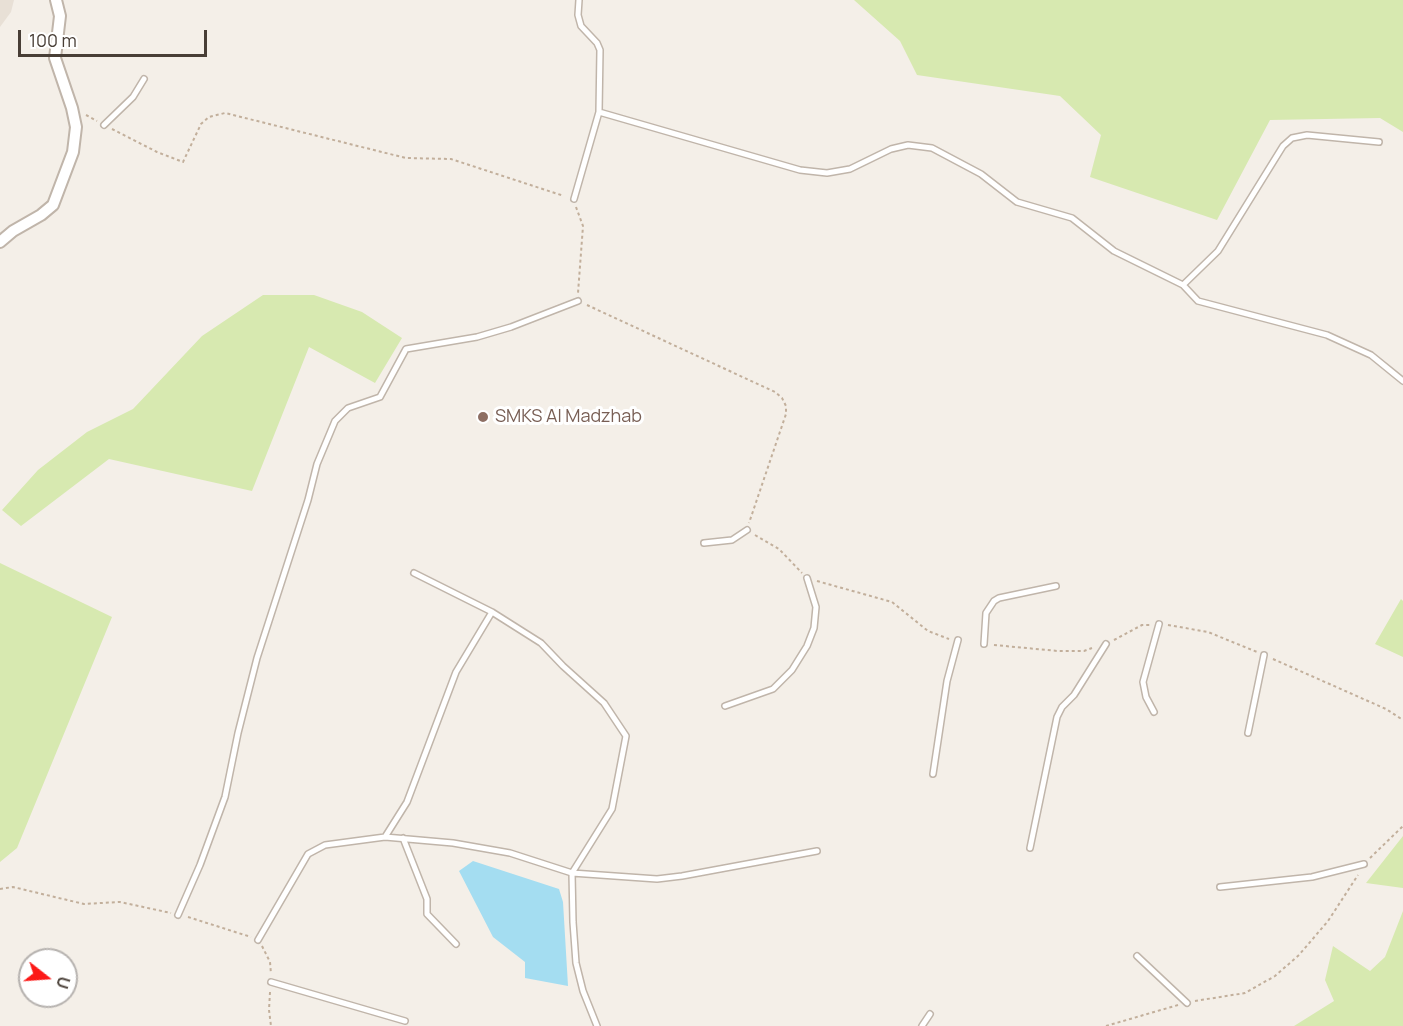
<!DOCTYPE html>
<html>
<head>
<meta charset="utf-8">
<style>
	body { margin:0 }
	#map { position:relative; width:1403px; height:1026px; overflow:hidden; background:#f4efe8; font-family:Manrope,sans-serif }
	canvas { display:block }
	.north { position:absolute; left:18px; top:948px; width:60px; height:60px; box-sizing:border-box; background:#fff; border:2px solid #b6b2af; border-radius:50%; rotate:107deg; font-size:16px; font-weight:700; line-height:24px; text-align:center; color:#483e36 }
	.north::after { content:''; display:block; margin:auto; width:21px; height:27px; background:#fc1917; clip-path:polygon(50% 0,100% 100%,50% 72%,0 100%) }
	.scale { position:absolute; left:18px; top:30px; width:189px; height:27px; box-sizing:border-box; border:3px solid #483e36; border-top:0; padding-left:8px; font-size:18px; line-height:21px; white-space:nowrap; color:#483e36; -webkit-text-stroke:4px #fff; paint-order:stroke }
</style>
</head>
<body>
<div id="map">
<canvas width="1403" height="1026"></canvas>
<div class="north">U</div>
<div class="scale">100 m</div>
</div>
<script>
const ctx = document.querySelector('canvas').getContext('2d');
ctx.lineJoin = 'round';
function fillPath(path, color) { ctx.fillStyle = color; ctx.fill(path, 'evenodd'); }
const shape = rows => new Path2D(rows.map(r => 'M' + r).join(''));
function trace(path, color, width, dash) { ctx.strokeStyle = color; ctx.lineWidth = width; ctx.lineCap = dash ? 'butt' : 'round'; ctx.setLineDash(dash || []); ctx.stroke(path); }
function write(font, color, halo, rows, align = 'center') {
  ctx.font = font + ' Manrope,sans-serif'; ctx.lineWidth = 6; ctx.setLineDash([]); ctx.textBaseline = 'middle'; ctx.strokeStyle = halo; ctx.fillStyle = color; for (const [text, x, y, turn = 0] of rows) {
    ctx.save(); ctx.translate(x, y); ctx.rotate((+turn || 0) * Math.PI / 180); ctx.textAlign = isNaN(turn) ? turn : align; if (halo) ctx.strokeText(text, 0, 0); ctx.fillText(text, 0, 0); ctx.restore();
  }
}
fillPath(shape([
	[0,0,14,0,11,12,0,27]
]), '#e8e0d6');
fillPath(shape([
	[854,0,1403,0,1403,132,1380,118,1270,120,1217,220,1090,177,1101,135,1060,96,917,75,900,41],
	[263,295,314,295,362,312,402,338,375,383,309,347,252,491,109,459,21,526,2,510,38,470,87,432,133,409,202,336],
	[0,563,112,617,17,848,0,862],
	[1401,599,1403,601,1403,657,1375,644],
	[1403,836,1403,888,1366,883],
	[1403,911,1403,1026,1294,1026,1334,1001,1325,980,1333,946,1370,971,1385,957]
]), '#d7e9b0');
fillPath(shape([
	[473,861,559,889,563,902,568,986,525,978,525,962,493,937,459,871]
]), '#a4ddf1');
const lane = shape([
	[599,112,800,170,827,173,850,169,891,149,908,145,932,148,981,174,1017,202,1072,218,1114,251,1183,285,1198,301,1327,335,1371,355,1403,381],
	[104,125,133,97,144,79],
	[574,199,599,112,600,50,597,43,581,26,578,15,579,0],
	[1183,285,1218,251,1283,146,1292,138,1307,135,1379,142],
	[704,543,732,540,747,530],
	[414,573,492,612,541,643,563,666,604,703,626,736,612,809,572,873,657,879,682,876,817,851],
	[984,644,986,613,994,601,999,598,1056,586],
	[725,706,773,689,792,670,807,646,814,628,816,607,807,578],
	[1154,712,1146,697,1143,682,1159,624],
	[1248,733,1264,655],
	[933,774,947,681,958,640],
	[385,837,407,802,456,672,492,612],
	[403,838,427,899,427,914,456,944],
	[1030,848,1057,717,1062,707,1074,695,1106,644],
	[1220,887,1312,877,1364,864],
	[178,915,200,865,225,797,238,733,257,658,308,500,317,464,335,421,348,408,380,397,406,349,477,337,511,327,578,301],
	[258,940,308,854,325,845,385,837,453,843,510,853,572,873,573,922,576,963,583,991,597,1026],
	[1137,956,1187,1003],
	[271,982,405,1021],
	[922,1026,930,1014]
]);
const street = shape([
	[0,242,13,231,41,215,53,205,73,152,76,127,72,108,55,58,60,16,56,0]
]);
trace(lane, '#c0b5aa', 8);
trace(street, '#c0b5aa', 14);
trace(shape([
	[86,115,97,121],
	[112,129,157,152,183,162,201,124,209,117,225,113,406,158,451,159,564,196],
	[576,207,583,226,578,293],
	[587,305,775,392,782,398,786,406,786,414,749,523],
	[755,535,779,549,802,573],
	[817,581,892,602,928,631,949,639],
	[1168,625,1208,632,1257,652],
	[1114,640,1142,625,1150,625],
	[994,645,1058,651,1084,651,1092,648],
	[1273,659,1386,709,1403,720],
	[1370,858,1403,826],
	[0,889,13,887,84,904,120,902,171,913],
	[188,917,251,937],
	[262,946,270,962,271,974],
	[270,992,269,1010,271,1026],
	[1195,1001,1245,993,1275,976,1299,955,1328,921,1358,875],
	[1106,1026,1178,1005]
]), '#c2af9b', 2, [3, 3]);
trace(lane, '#fff', 5);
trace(street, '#fff', 10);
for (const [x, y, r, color] of [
	[483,417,6,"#8d6e63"]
]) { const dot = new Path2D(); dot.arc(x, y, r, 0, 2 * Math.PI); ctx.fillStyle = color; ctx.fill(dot); trace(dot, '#fff', 2); }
write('18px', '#785e54', '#fff', [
	["SMKS Al Madzhab",495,417]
], 'left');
</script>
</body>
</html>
